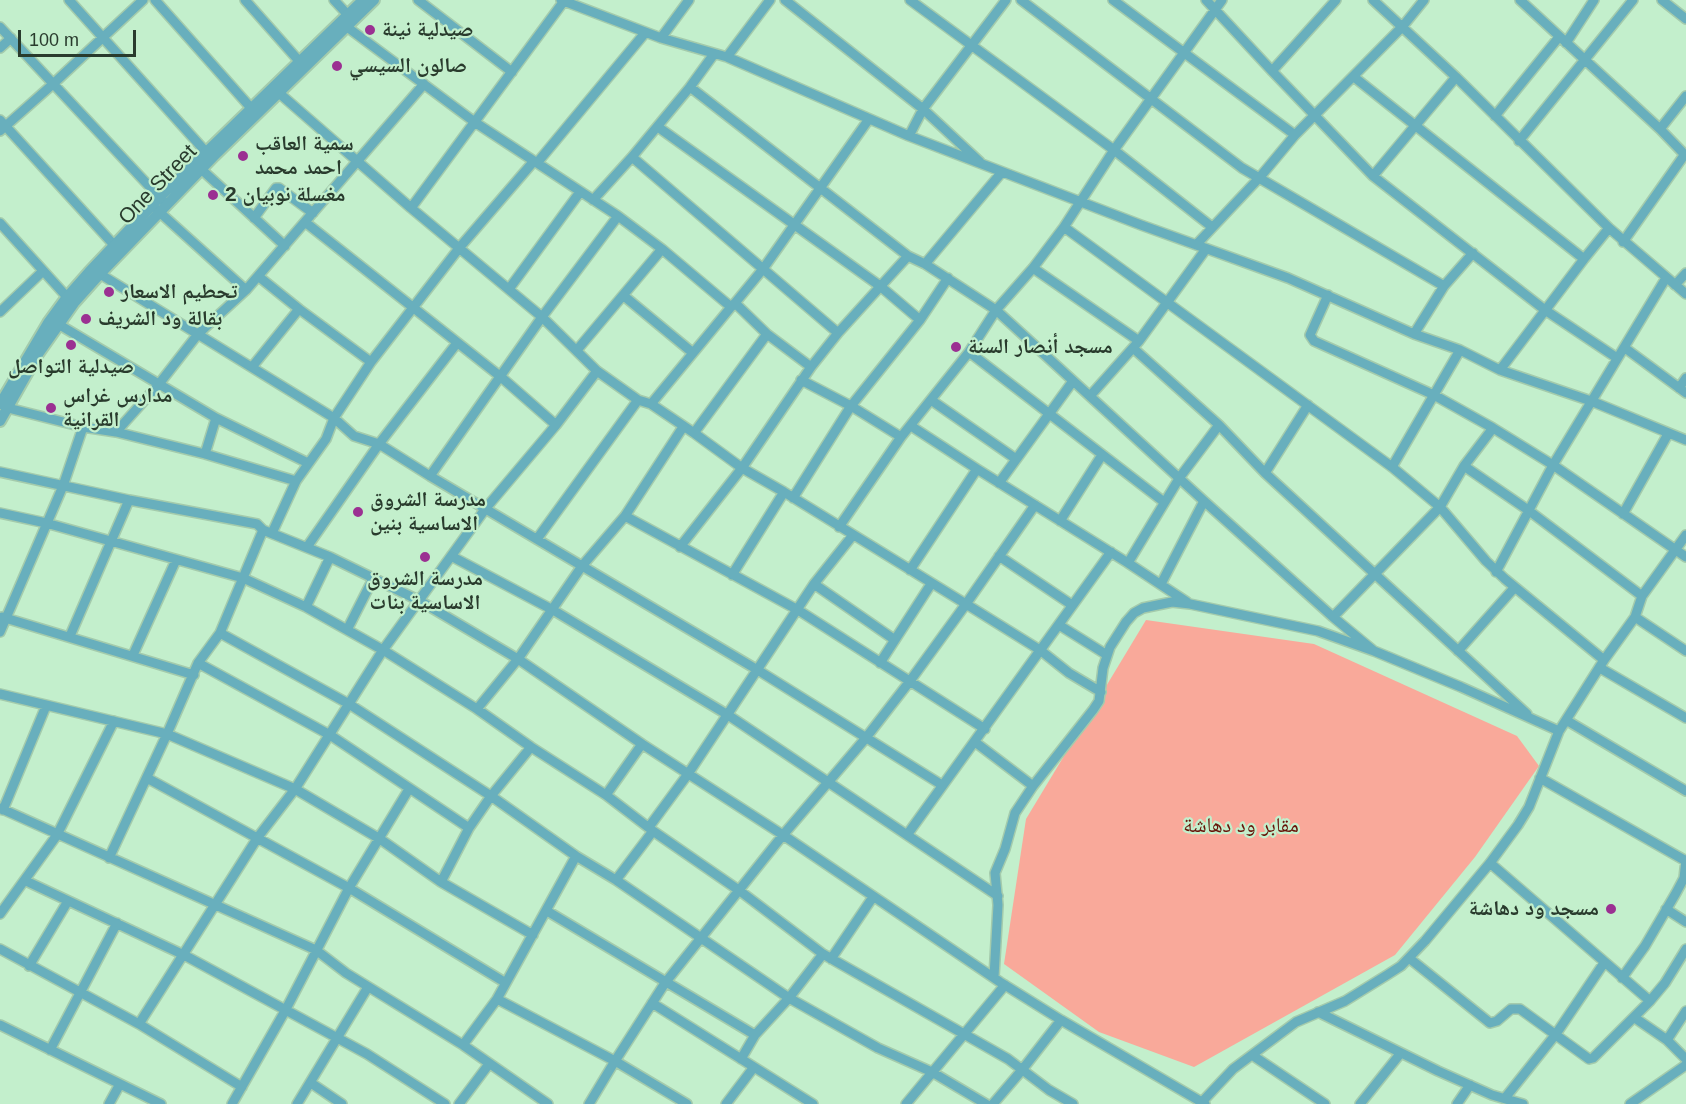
<!DOCTYPE html>
<html>
<head>
<meta charset="utf-8">
<style>
	body { margin:0 }
	#map { position:relative; width:1686px; height:1104px; overflow:hidden; background:#c3efcc; font-family:Arial,sans-serif }
	canvas { display:block }
	.scale { position:absolute; left:18px; top:30px; width:118px; height:27px; box-sizing:border-box; border:3px solid #293b2d; border-top:0; padding-left:8px; font-size:18px; line-height:21px; white-space:nowrap; color:#293b2d; -webkit-text-stroke:4px #c3efcc; paint-order:stroke }
</style>
</head>
<body>
<div id="map">
<canvas width="1686" height="1104"></canvas>
<div class="scale">100 m</div>
</div>
<script>
const ctx = document.querySelector('canvas').getContext('2d');
ctx.lineJoin = 'round';
function fillPath(path, color) { ctx.fillStyle = color; ctx.fill(path, 'evenodd'); }
const shape = rows => new Path2D(rows.map(r => 'M' + r).join(''));
function trace(path, color, width, dash) { ctx.strokeStyle = color; ctx.lineWidth = width; ctx.lineCap = dash ? 'butt' : 'round'; ctx.setLineDash(dash || []); ctx.stroke(path); }
function write(font, color, halo, rows, align = 'center') {
  ctx.font = font + ' Arial,"Noto Naskh Arabic",sans-serif'; ctx.lineWidth = 4.5; ctx.setLineDash([]); ctx.textBaseline = 'middle'; ctx.strokeStyle = halo; ctx.fillStyle = color; for (const [text, x, y, turn = 0] of rows) {
    ctx.save(); ctx.translate(x, y); ctx.rotate((+turn || 0) * Math.PI / 180); ctx.textAlign = isNaN(turn) ? turn : align; if (halo) ctx.strokeText(text, 0, 0); ctx.fillText(text, 0, 0); ctx.restore();
  }
}
fillPath(shape([
	[1146,620,1314,644,1517,736,1539,766,1475,857,1395,955,1194,1067,1099,1032,1004,964,1026,819]
]), '#f9a99a');
const minor = shape([
	[69,0,206,152],
	[155,0,251,108],
	[245,0,299,61],
	[334,0,347,14],
	[418,0,512,72],
	[561,0,661,38,727,57,909,136,1141,225,1288,278,1414,334,1460,350,1500,370,1591,401,1686,440],
	[785,0,923,109,980,162],
	[910,0,1114,150,1212,227],
	[1021,0,1242,168,1444,286],
	[1113,0,1295,135],
	[1206,0,1272,71,1373,176,1545,310,1617,358],
	[1373,0,1456,77,1609,228,1686,294],
	[1520,0,1660,129,1686,156],
	[1662,0,1686,19],
	[0,27,164,202],
	[347,27,476,123,618,216,662,249,731,307,735,303,767,334,811,367],
	[661,38,689,0],
	[1566,43,1594,0],
	[0,48,11,38],
	[727,57,770,0],
	[1272,71,1336,0],
	[1354,77,1584,259],
	[690,87,908,256,925,264,996,310,1204,501,1333,617,1374,651],
	[279,93,411,208,542,317,597,371,638,400,651,404,694,433,742,468,784,492,966,604,1040,650,1069,673,1101,692],
	[1495,116,1559,37],
	[0,120,114,245],
	[658,127,880,286,920,320],
	[1660,129,1686,96],
	[0,131,53,84,143,0],
	[909,136,923,109,1006,0],
	[1519,141,1633,0],
	[632,157,838,333],
	[537,163,645,33],
	[201,169,285,246],
	[1373,176,1456,77],
	[593,200,632,157,690,87,714,54],
	[411,208,564,1],
	[156,209,246,290],
	[254,218,276,188,279,188,313,213],
	[305,222,501,377,556,425],
	[0,223,67,297],
	[1064,227,1392,467,1440,507,1486,561,1505,579,1604,660],
	[1623,242,1685,154],
	[1196,245,1260,177,1295,135,1403,26,1424,0],
	[925,264,1002,172],
	[1033,268,1139,341],
	[100,274,334,418,354,436,379,444,430,476,756,669,942,785],
	[258,276,299,309,371,362],
	[1675,285,1686,273],
	[509,289,580,192],
	[1328,295,1310,335,1314,341,1434,395,1493,428,1553,465,1686,557],
	[624,296,693,353],
	[735,303,763,269,869,119],
	[0,312,43,271],
	[58,324,216,418,308,463],
	[1414,334,1444,286,1473,253],
	[1133,348,1219,425,1265,473,1527,714],
	[1625,348,1686,393],
	[577,350,662,249],
	[969,352,1164,502],
	[252,367,299,309],
	[1500,370,1584,259,1609,228],
	[801,380,851,406,901,437],
	[1679,388,1686,378],
	[1090,396,1139,341,1206,249],
	[931,400,1016,459],
	[651,404,731,307],
	[8,408,83,427,116,432,205,454,296,481],
	[911,426,977,469,1128,563,1187,602],
	[116,432,159,384,198,334,246,290,424,84],
	[694,433,767,334],
	[205,454,216,418],
	[1464,466,1528,510,1642,596],
	[1392,467,1460,350],
	[0,472,129,500,257,524,263,530,330,557,420,601,518,659,642,744,783,835,1000,982,1061,1020,1205,1104],
	[1265,473,1308,405],
	[430,476,542,317,618,216],
	[999,483,1073,381],
	[793,498,851,406,920,320,948,278],
	[0,513,46,523,243,578,306,607,383,650,477,709,531,747,606,795,653,831,740,891,823,954,1008,1059,1049,1090,1073,1104],
	[1623,514,1668,434],
	[625,516,798,610,985,729],
	[1060,521,1102,455],
	[839,527,901,437,969,352,996,310,1033,268,1064,227,1114,150,1222,0],
	[272,533,296,481,326,439,334,418,371,362,460,247,534,161],
	[537,539,638,400],
	[307,547,379,444,457,343],
	[680,547,742,468,811,367,838,333,908,256],
	[451,556,553,610,728,715,998,896],
	[999,556,1072,605],
	[1128,563,1180,477,1219,425],
	[910,570,977,469],
	[1496,572,1553,465,1666,278],
	[732,575,784,492],
	[814,584,895,640],
	[1161,584,1204,501],
	[306,607,330,557],
	[2,617,194,675],
	[1333,617,1440,507,1464,466,1493,428],
	[1635,617,1686,651],
	[1059,625,1107,655],
	[347,630,373,579],
	[0,632,63,486,83,427],
	[220,633,349,704,491,796,576,856,616,880,789,998,878,1048,932,1072,986,1104],
	[70,636,129,500],
	[1458,651,1515,587],
	[133,655,176,560],
	[198,663,330,735,469,828],
	[880,663,931,584],
	[1600,668,1686,718],
	[0,694,167,734,295,789,380,839,441,882,533,935],
	[477,709,518,659,582,566,625,516,683,427],
	[1566,720,1686,791],
	[975,742,1033,786],
	[147,778,349,888,506,983],
	[1540,778,1686,861],
	[606,795,642,744],
	[0,808,316,950,346,973,463,1045,548,1104],
	[3,810,46,706],
	[649,827,688,774,814,584,853,535],
	[907,835,1111,552],
	[109,858,167,734,198,663,220,633,263,530],
	[1490,863,1650,1001],
	[616,880,653,831],
	[26,881,184,955,367,1054,445,1104],
	[441,882,469,828,491,796,531,747],
	[1666,909,1686,922],
	[547,911,755,1035],
	[0,914,57,835,114,721],
	[0,949,139,1024,242,1087],
	[1409,958,1490,1023,1497,1021,1511,1009,1520,1009,1589,1059,1593,1058,1650,1001,1665,983,1686,949],
	[831,959,873,897],
	[29,966,68,901],
	[994,977,998,905,995,873,1005,849,1015,813,1033,786,1093,710,1099,701,1103,668,1110,647,1126,622,1134,613,1143,608,1172,602,1190,604,1318,631,1374,651,1461,687,1559,731],
	[1622,978,1645,946,1676,893,1684,878,1686,860],
	[497,999,615,1061,687,1104],
	[652,1003,813,1104],
	[1318,1012,1438,1071,1492,1095,1523,1104],
	[1635,1018,1667,1040,1686,1059],
	[139,1024,258,837,295,789,383,650,486,508,556,425,597,371],
	[0,1025,161,1104],
	[1667,1040,1686,1011],
	[463,1045,497,999,576,856],
	[50,1050,117,923],
	[1252,1055,1325,1104],
	[741,1059,755,1035,789,998,823,954],
	[311,1083,342,1104],
	[1505,1098,1556,1034,1604,963],
	[109,1104,120,1084],
	[232,1104,285,1011,349,888,409,789],
	[297,1104,368,987],
	[459,1104,489,1064],
	[589,1104,615,1061,665,983,783,835,865,739,910,681,966,604,1035,505],
	[726,1104,754,1067],
	[906,1104,1005,985],
	[993,1104,1022,1070,1061,1020],
	[1200,1104,1233,1069,1296,1022,1345,1001,1387,975,1401,966,1425,941,1490,863,1518,825,1529,807,1559,731,1566,720,1604,660,1635,617,1642,596,1686,535],
	[1360,1104,1400,1054],
	[1457,1104,1470,1085],
	[1630,1104,1686,1065]
]);
const tertiary = shape([
	[0,404,48,323,67,297,89,272,160,197,363,0],
	[0,421,38,354,74,303,100,274,214,156,374,0]
]);
trace(minor, '#a4cbac', 12);
trace(tertiary, '#a4cbac', 14);
trace(minor, '#68afbd', 9);
trace(tertiary, '#68afbd', 10);
for (const [x, y, r, color] of [
	[370,30,6,"#9b3092"],
	[337,66,6,"#9b3092"],
	[243,156,6,"#9b3092"],
	[213,195,6,"#9b3092"],
	[109,292,6,"#9b3092"],
	[86,319,6,"#9b3092"],
	[71,345,6,"#9b3092"],
	[956,347,6,"#9b3092"],
	[51,408,6,"#9b3092"],
	[358,512,6,"#9b3092"],
	[425,557,6,"#9b3092"],
	[1611,909,6,"#9b3092"]
]) { const dot = new Path2D(); dot.arc(x, y, r, 0, 2 * Math.PI); ctx.fillStyle = color; ctx.fill(dot); trace(dot, '#c3efcc', 2); }
write('bold 21px', '#293b2d', '#c3efcc', [
	["صيدلية نينة",382,30],
	["صالون السيسي",349,66],
	["سمية العاقب",255,144],
	["احمد محمد",255,168],
	["مغسلة نوبيان 2",225,195],
	["تحطيم الاسعار",121,292],
	["بقالة ود الشريف",98,319],
	["مسجد أنصار السنة",968,347],
	["صيدلية التواصل",71,367,"center"],
	["مدارس غراس",63,396],
	["القرانية",63,420],
	["مدرسة الشروق",370,500],
	["الاساسية بنين",370,524],
	["مدرسة الشروق",425,579,"center"],
	["الاساسية بنات",425,603,"center"],
	["مسجد ود دهاشة",1599,909,"right"]
], 'left');
write('21px', '#293b2d', '#c3efcc', [
	["One Street",158,185,-46]
]);
write('21px', '#661308', '#c3efcc', [
	["مقابر ود دهاشة",1241,826]
]);
</script>
</body>
</html>
